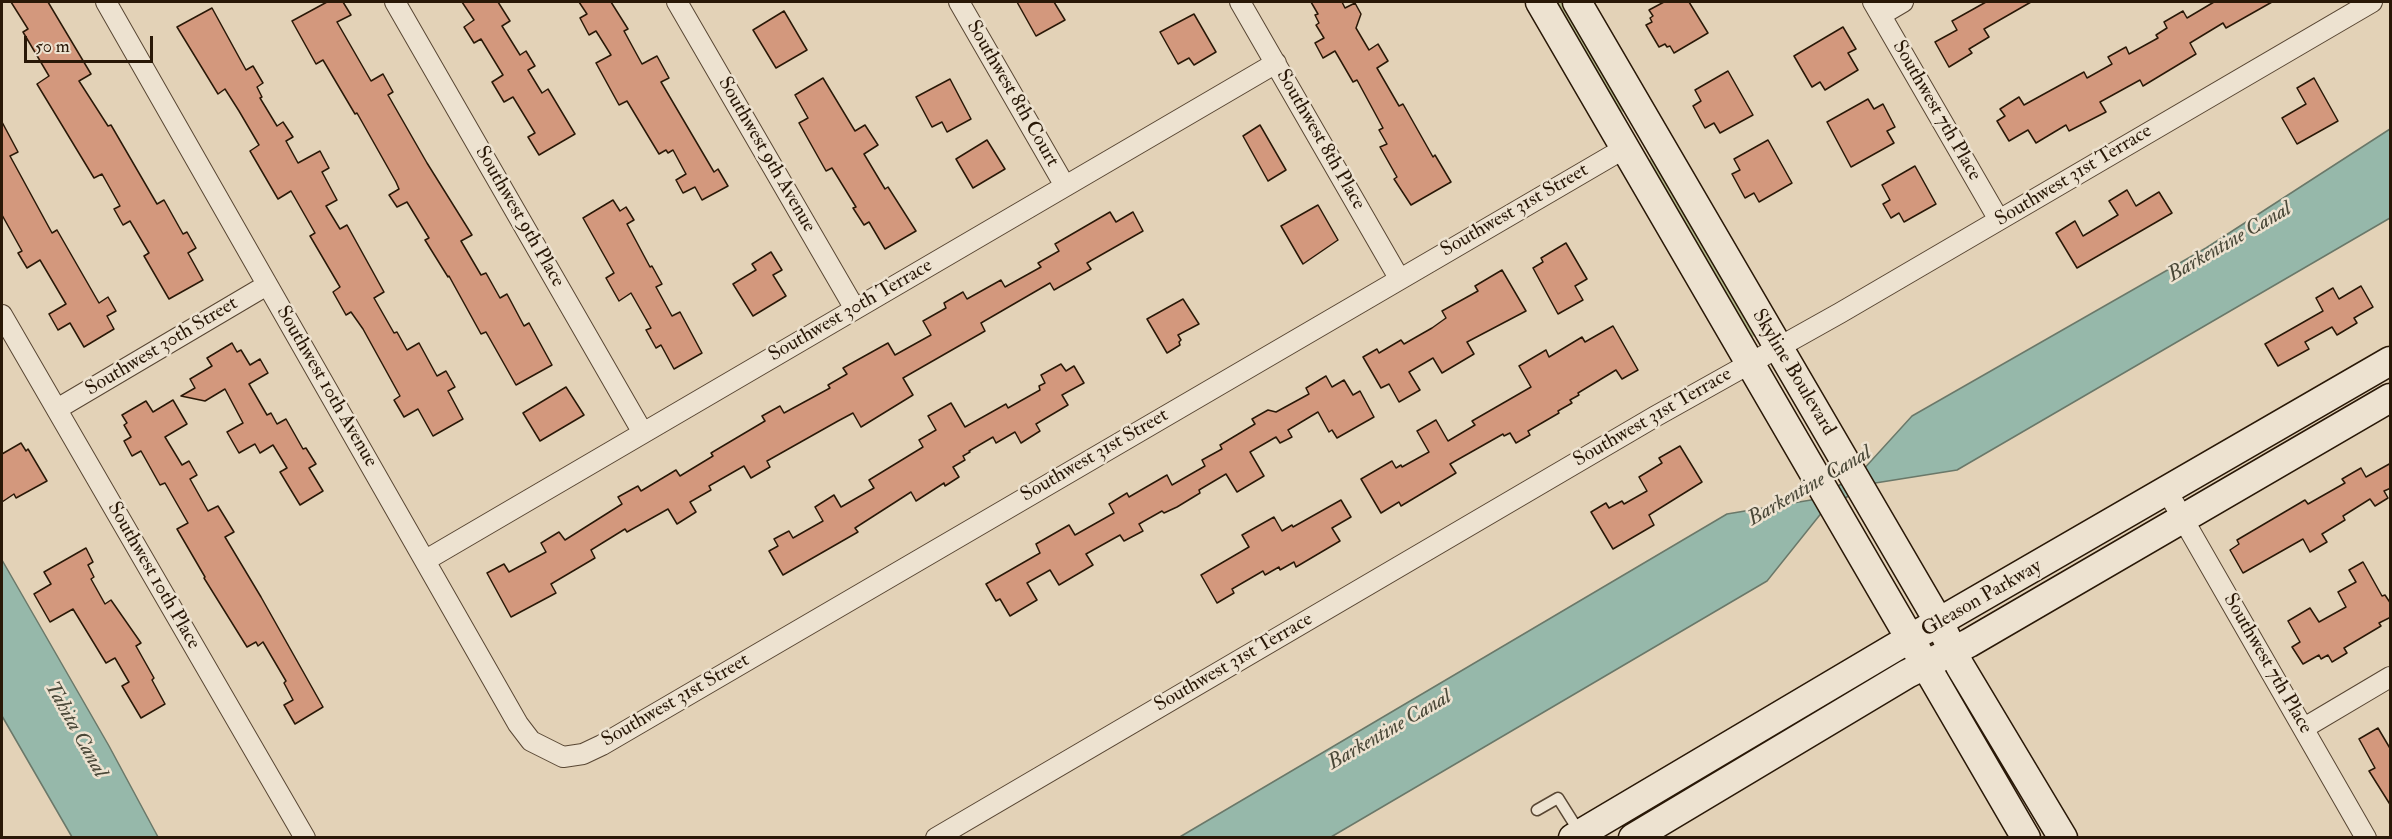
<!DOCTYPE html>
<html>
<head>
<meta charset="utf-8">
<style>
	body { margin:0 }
	#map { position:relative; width:2392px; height:839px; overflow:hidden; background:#e3d2b7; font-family:"IM FELL Double Pica",serif }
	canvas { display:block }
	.frame { position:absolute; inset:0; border:3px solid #291807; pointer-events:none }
	.scale { position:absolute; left:24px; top:36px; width:129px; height:27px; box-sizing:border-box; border:3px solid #291807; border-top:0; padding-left:8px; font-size:18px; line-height:21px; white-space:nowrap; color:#291807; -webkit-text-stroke:4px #ede2d0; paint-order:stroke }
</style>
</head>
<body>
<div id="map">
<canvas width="2392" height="839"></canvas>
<div class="frame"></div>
<div class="scale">50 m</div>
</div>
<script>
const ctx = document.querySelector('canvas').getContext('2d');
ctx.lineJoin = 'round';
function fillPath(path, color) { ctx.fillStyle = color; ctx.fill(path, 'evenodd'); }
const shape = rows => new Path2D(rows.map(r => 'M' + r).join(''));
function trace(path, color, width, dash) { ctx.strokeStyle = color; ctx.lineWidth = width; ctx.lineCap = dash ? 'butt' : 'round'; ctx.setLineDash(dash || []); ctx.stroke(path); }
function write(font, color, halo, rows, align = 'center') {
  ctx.font = font + ' "IM FELL Double Pica",serif'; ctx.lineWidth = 5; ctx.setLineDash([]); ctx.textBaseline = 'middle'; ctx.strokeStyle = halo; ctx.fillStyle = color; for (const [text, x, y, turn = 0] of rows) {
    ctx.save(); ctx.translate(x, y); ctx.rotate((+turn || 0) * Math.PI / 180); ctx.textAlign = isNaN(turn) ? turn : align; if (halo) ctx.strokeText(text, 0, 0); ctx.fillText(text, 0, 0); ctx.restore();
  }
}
fillPath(shape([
	[1551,2,1569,2,1627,113,1617,110],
	[1651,158,1654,158,1754,333,1754,336,1752,338,1648,171,1649,161]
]), '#b4bb8e');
const water = shape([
	[2390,129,2390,218,1957,470,1869,484,1823,511,1767,581,1331,837,1178,838,1727,514,1817,499,1861,472,1912,416,2206,248,2390,129],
	[2,560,109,746,158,837,72,837,2,716,2,560]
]);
fillPath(water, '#96b8aa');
trace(water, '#6a7869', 1.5);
const building = shape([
	[11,2,48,2,91,74,79,81,108,126,111,125,157,204,164,200,183,234,187,232,196,248,188,253,203,280,169,299,144,256,149,253,130,221,123,225,114,209,120,206,102,174,94,178,37,84,49,76,23,32,28,29,11,2],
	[327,2,343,2,351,15,337,22,371,81,383,74,393,92,388,95,427,163,472,235,461,241,481,275,486,273,500,298,507,294,524,326,529,323,552,365,516,385,486,332,481,334,449,276,448,277,425,240,429,238,407,202,397,207,389,195,399,189,396,182,357,113,355,114,323,60,316,64,292,21,327,2],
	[462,2,498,2,510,21,502,26,520,55,526,51,535,66,528,70,542,93,548,89,575,134,539,155,528,137,535,133,513,97,504,102,492,82,503,75,481,39,474,43,464,27,474,20,462,2],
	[579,2,611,2,628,29,624,31,642,64,657,56,669,78,661,82,714,172,718,169,728,186,702,200,695,187,683,193,676,180,686,174,673,150,668,153,666,150,659,154,627,101,619,105,596,63,611,55,596,31,589,35,580,18,587,14,579,2],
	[1017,2,1054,2,1065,20,1036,36,1017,2],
	[1311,2,1342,2,1345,8,1355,3,1361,14,1356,28,1369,50,1378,44,1388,61,1377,68,1399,106,1403,104,1433,157,1435,155,1451,182,1411,205,1394,179,1397,177,1380,147,1387,144,1379,130,1383,128,1357,80,1353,82,1335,51,1323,58,1315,43,1324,38,1316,25,1319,23,1315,15,1318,14,1311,2],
	[1664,2,1689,2,1708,33,1674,53,1670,46,1667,47,1665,44,1659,47,1646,25,1652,22,1650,18,1653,16,1649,10,1664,2],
	[1986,2,2031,2,1984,29,1989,37,1969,49,1972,53,1949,67,1935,42,1957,30,1952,21,1986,2],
	[2214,2,2272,2,2226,28,2223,23,2190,43,2196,54,2143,86,2140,80,2100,102,2106,112,2069,131,2066,125,2036,143,2028,130,2009,141,1997,121,2005,116,2000,109,2019,97,2024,105,2084,72,2087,78,2112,64,2108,57,2126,47,2129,54,2158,38,2156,35,2167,28,2164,22,2183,11,2187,18,2214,2],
	[212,8,246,70,253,66,263,83,257,87,262,97,260,98,277,126,283,122,293,137,286,141,298,163,320,151,329,168,322,172,337,200,326,206,340,229,347,225,384,292,374,298,394,333,397,332,407,350,419,343,437,376,446,371,455,387,448,391,463,419,433,436,418,409,404,417,394,400,400,396,363,329,351,312,346,315,333,292,340,287,310,236,315,233,291,191,278,199,250,151,259,145,239,111,225,89,218,94,177,27,212,8],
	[784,11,807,50,776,68,753,30,784,11],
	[1194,14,1216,52,1194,65,1189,58,1178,64,1160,32,1194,14],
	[1843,27,1856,49,1848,53,1858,70,1825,90,1820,82,1812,87,1794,56,1843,27],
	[1728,71,1753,115,1720,133,1714,123,1705,128,1693,106,1701,101,1695,90,1728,71],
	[823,78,855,131,865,125,878,145,864,154,885,189,888,187,916,231,885,249,869,222,864,225,853,208,856,207,832,168,826,171,799,123,808,118,795,95,823,78],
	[2314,78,2338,121,2297,144,2282,118,2306,104,2297,88,2314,78],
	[950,79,971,119,947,132,942,122,932,127,916,97,950,79],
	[1868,99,1874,109,1883,104,1895,127,1887,131,1894,143,1851,167,1827,122,1868,99],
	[2,122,18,152,10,156,52,233,57,230,99,303,108,297,116,311,107,316,114,329,84,347,70,323,58,330,49,314,66,304,40,260,27,268,18,253,22,251,2,215,2,122],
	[1260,125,1286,170,1268,181,1243,136,1260,125],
	[987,140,1005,169,973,188,956,159,987,140],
	[1768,140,1792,183,1759,202,1754,193,1745,198,1732,174,1740,170,1734,159,1768,140],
	[1915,166,1936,204,1904,222,1899,213,1891,218,1883,204,1890,200,1882,185,1915,166],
	[2127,190,2136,206,2159,192,2172,213,2077,268,2056,233,2075,221,2083,236,2118,215,2109,201,2127,190],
	[613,200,620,211,626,207,634,220,627,224,650,267,652,266,662,284,656,287,672,316,680,312,702,353,674,369,661,345,656,348,646,330,651,328,631,293,619,301,606,278,614,273,583,218,613,200],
	[1318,205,1338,240,1303,264,1281,226,1318,205],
	[1110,212,1116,222,1133,212,1143,231,1087,263,1091,269,1054,290,1050,283,981,323,985,331,903,378,913,395,861,427,853,413,838,421,767,461,770,467,751,478,744,466,709,486,711,490,690,502,696,512,677,524,668,509,627,532,625,529,591,550,595,558,551,584,556,593,511,617,487,573,504,564,509,572,546,552,541,543,559,532,565,540,622,504,618,497,638,486,641,491,676,470,680,476,713,456,711,453,765,421,762,416,780,406,784,413,830,388,828,385,847,374,843,368,888,343,895,355,931,335,923,321,946,308,944,303,963,292,967,299,1001,280,1005,287,1041,267,1038,263,1059,251,1055,244,1110,212],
	[1566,243,1587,279,1575,286,1583,300,1558,314,1533,268,1543,262,1541,258,1566,243],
	[771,252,782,270,773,275,786,296,753,316,733,284,756,270,752,264,771,252],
	[1502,270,1526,311,1467,342,1474,354,1442,373,1433,358,1409,372,1420,390,1399,402,1389,384,1381,388,1363,357,1377,349,1379,353,1401,340,1404,344,1432,328,1446,318,1442,311,1478,291,1475,286,1502,270],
	[2361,286,2373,307,2354,318,2357,323,2337,335,2332,327,2305,342,2309,349,2278,366,2265,344,2323,311,2316,298,2333,288,2339,299,2361,286],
	[1183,299,1199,324,1178,335,1181,340,1179,342,1180,345,1167,353,1147,319,1183,299],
	[1613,326,1638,370,1622,379,1616,370,1578,393,1579,395,1570,400,1572,403,1558,411,1559,413,1528,431,1530,435,1516,443,1510,433,1504,436,1503,434,1450,464,1456,473,1401,506,1399,502,1381,513,1361,479,1392,461,1396,468,1401,465,1402,467,1429,452,1417,431,1436,420,1448,441,1475,425,1472,421,1531,387,1519,366,1546,350,1549,357,1582,337,1585,342,1613,326],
	[232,343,237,352,241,350,250,365,260,359,268,373,249,384,267,415,271,413,277,424,286,419,303,449,306,448,316,464,309,468,323,491,300,505,280,472,287,468,273,445,260,453,255,444,239,453,227,432,243,423,225,389,205,401,181,396,195,388,190,379,212,366,207,358,232,343],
	[1061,364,1066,371,1074,366,1084,383,1062,395,1068,405,1036,424,1040,431,1021,443,1015,432,996,443,993,437,969,451,970,452,963,456,965,460,953,467,959,477,945,486,944,483,916,501,911,492,855,528,858,532,783,575,769,551,778,546,774,539,789,531,793,538,823,521,815,507,834,495,841,507,874,488,869,480,923,447,919,440,936,430,928,416,951,403,965,427,1006,404,1008,408,1040,390,1039,386,1045,383,1041,375,1061,364],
	[1326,376,1332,387,1344,380,1353,395,1360,391,1374,417,1337,438,1332,430,1329,432,1318,412,1288,430,1292,437,1280,443,1276,437,1250,452,1264,476,1237,492,1226,474,1199,490,1200,493,1177,507,1164,513,1162,511,1139,524,1143,531,1124,541,1120,535,1086,554,1093,565,1059,585,1050,570,1027,583,1037,600,1010,616,1000,599,996,601,986,584,1040,553,1036,544,1069,525,1075,535,1114,513,1109,504,1127,493,1129,497,1167,475,1172,485,1205,466,1202,460,1222,449,1220,445,1255,424,1252,419,1268,410,1276,412,1309,394,1306,388,1326,376],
	[566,387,584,415,540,441,523,413,566,387],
	[173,400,187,424,165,437,182,465,189,461,197,475,190,479,208,511,218,506,234,532,225,537,261,597,323,707,295,724,284,705,293,700,284,683,286,681,263,642,258,646,256,642,247,647,204,578,205,577,177,529,188,523,165,483,160,485,141,451,132,456,124,441,131,437,124,425,127,423,122,415,146,401,153,412,173,400],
	[21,443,26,451,28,449,47,481,16,498,14,494,2,502,2,454,21,443],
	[1680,446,1702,482,1649,515,1654,525,1613,549,1591,512,1606,503,1609,508,1622,501,1624,504,1647,491,1639,477,1662,463,1659,458,1680,446],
	[2391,463,2391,488,2384,491,2388,498,2375,506,2370,499,2343,516,2345,520,2322,534,2327,542,2310,552,2303,539,2243,573,2230,550,2239,544,2237,540,2305,500,2308,504,2345,483,2342,479,2361,468,2366,477,2391,463],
	[1341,500,1351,517,1332,528,1340,541,1296,567,1294,562,1280,570,1279,567,1265,575,1263,571,1232,589,1234,593,1217,603,1201,575,1249,547,1242,535,1274,517,1282,531,1292,525,1293,527,1341,500],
	[86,548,93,562,88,565,94,577,91,579,105,604,111,600,141,643,136,646,154,678,152,680,165,704,141,718,122,686,129,682,115,658,106,663,73,609,50,622,34,594,51,584,44,572,86,548],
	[2363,562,2382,596,2385,595,2391,604,2391,617,2379,623,2381,626,2344,648,2347,653,2332,662,2328,655,2321,659,2319,655,2303,664,2292,647,2300,642,2288,621,2310,608,2319,622,2346,607,2338,592,2356,582,2349,570,2363,562],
	[2378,728,2391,750,2391,806,2369,771,2375,768,2359,739,2378,728]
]);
fillPath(building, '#d3987d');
trace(building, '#291807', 1.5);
const lane = shape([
	[1537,810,1558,798,1580,833]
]);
const street = shape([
	[106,2,518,724,531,741,563,757,583,754,602,745,1625,148],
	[395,2,643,433],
	[677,2,855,309],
	[959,2,1065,186],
	[1240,2,1399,278],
	[1873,2,1999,220],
	[1881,15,1903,2],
	[2,315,305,838],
	[57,409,267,285],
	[2167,491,2366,838],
	[426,560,1276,63],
	[2304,728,2390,677],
	[936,838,1656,416,1840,313,2372,2]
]);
const secondary = shape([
	[1540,2,2026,838],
	[1577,2,1940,624,1960,666,2063,838],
	[1573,838,1892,649,2390,361],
	[1633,838,1907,674,1969,643,2390,398]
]);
trace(lane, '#584633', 13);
trace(street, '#584633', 22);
trace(secondary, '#291807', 31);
trace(lane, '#ede2d0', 10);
trace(street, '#ede2d0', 20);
trace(secondary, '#ede2d0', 28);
write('20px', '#291807', '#ede2d0', [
	["Southwest 8th Court",1012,94,60],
	["Southwest 7th Place",1936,111,60],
	["Southwest 8th Place",1320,140,60],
	["Southwest 9th Avenue",766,155,60],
	["Southwest 31st Terrace",2074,176,-31],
	["Southwest 31st Street",1515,211,-30],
	["Southwest 9th Place",519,217,60],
	["Southwest 30th Terrace",851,311,-30],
	["Southwest 30th Street",162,347,-31],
	["Skyline Boulevard",1793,373,59],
	["Southwest 10th Avenue",326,387,60],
	["Southwest 31st Terrace",1653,418,-30],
	["Southwest 31st Street",1095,456,-30],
	["Southwest 10th Place",153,576,60],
	["Gleason Parkway",1982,599,-30],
	["Southwest 31st Terrace",1234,663,-30],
	["Southwest 7th Place",2267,664,60],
	["Southwest 31st Street",676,701,-30]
]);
write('italic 21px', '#4a4838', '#ede2d0', [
	["Barkentine Canal",2230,243,-30],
	["Barkentine Canal",1810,487,-30],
	["Tahita Canal",75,730,61],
	["Barkentine Canal",1390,731,-30]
]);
</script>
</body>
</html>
